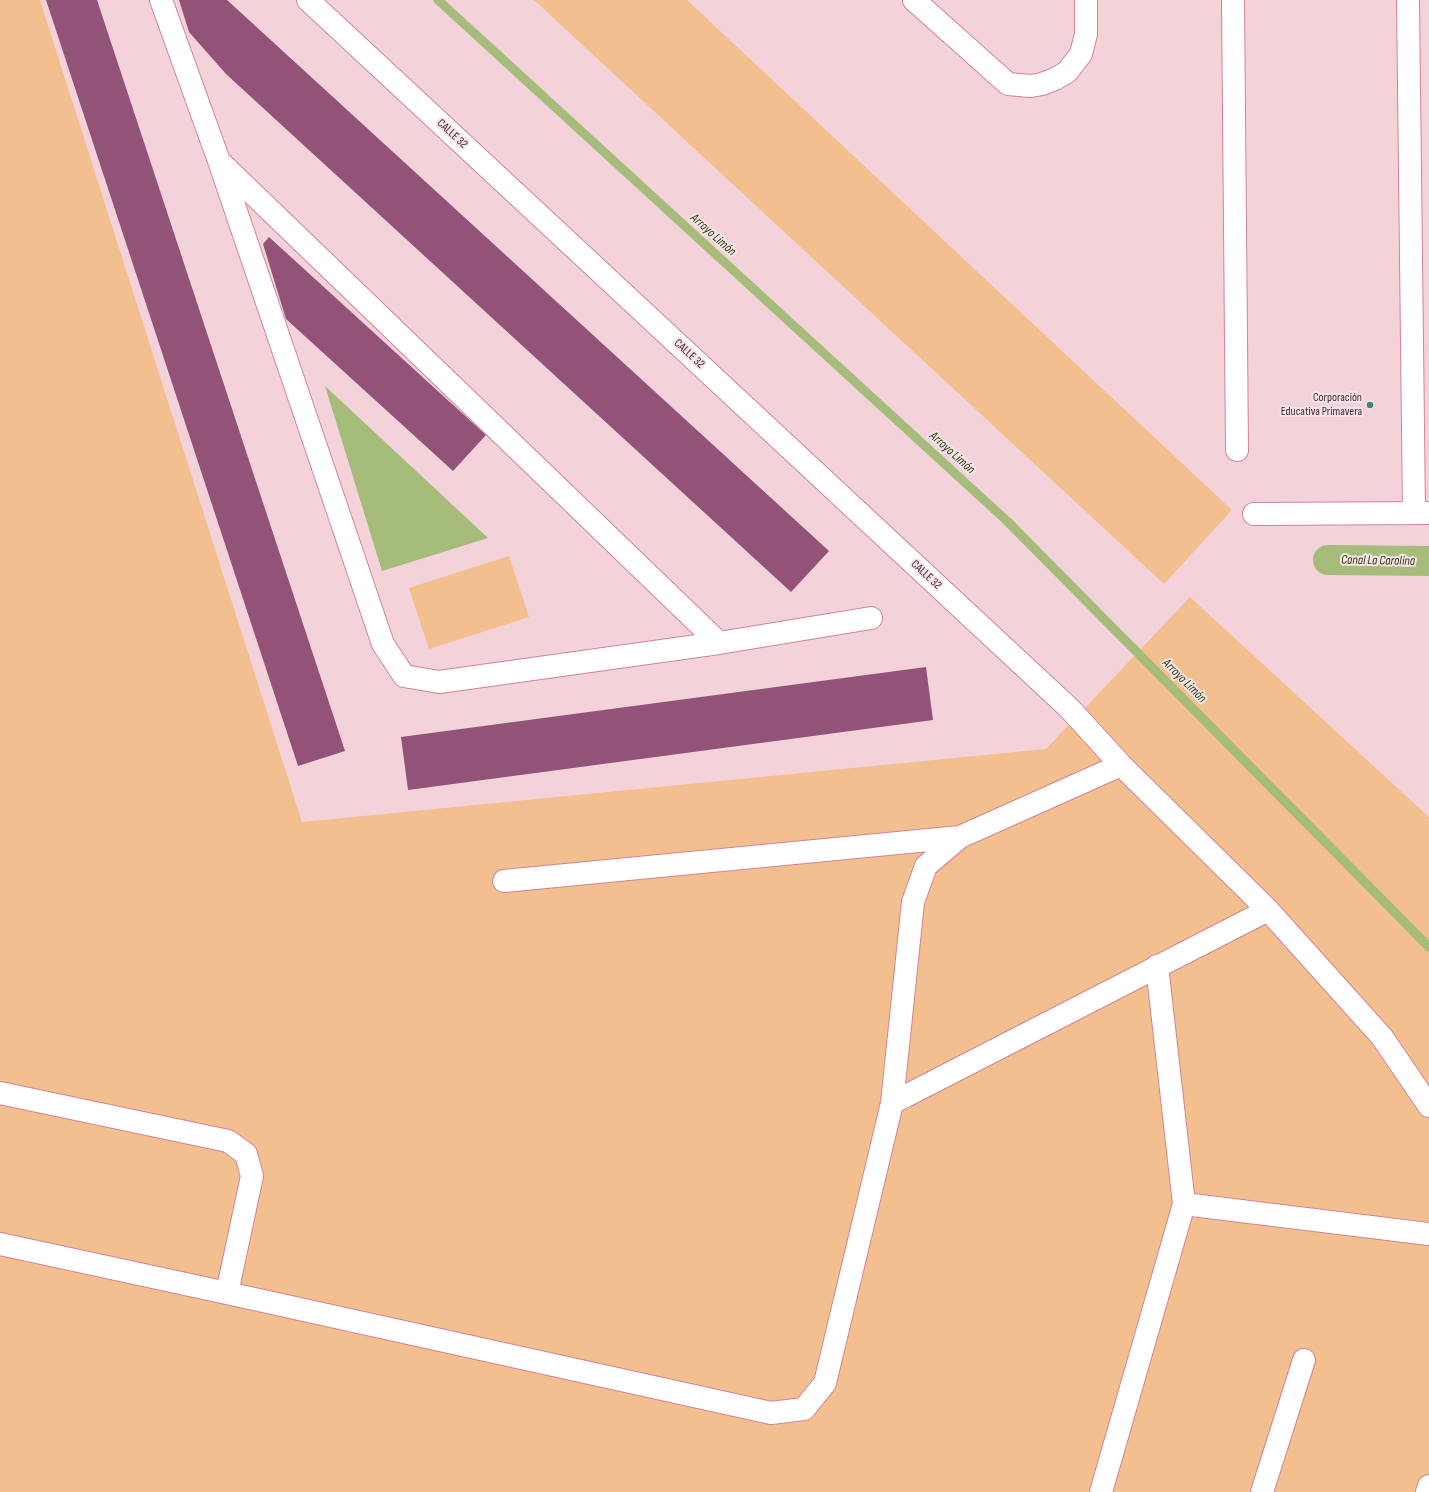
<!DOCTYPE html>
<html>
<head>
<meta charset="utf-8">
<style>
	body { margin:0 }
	canvas { display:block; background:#f4d2d9 }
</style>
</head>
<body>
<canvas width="1429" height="1492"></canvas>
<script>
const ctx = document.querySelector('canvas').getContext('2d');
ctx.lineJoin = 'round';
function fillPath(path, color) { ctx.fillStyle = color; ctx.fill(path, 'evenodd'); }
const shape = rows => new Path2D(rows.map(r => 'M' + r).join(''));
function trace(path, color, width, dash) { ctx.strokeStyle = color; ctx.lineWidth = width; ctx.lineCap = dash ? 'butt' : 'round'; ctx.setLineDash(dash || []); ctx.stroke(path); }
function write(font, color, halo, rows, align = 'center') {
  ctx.font = font + ' "Sofia Sans Condensed",sans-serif'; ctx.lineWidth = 4; ctx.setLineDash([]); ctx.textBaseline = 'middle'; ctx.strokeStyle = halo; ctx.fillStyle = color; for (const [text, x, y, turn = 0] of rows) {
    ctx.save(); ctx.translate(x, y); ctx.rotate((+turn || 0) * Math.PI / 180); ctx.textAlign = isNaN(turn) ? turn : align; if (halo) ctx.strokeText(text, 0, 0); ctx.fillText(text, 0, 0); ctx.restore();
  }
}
fillPath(shape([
	[0,0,40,0,302,822,1046,749,1190,597,1429,817,1429,1492,0,1492],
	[534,0,687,0,1232,510,1164,584],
	[509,556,529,617,429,649,409,588]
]), '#f4bf8e');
fillPath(shape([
	[325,386,488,538,382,571]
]), '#a5bc7a');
trace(shape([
	[438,0,1007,521,1429,947]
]), '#a5bc7a', 9);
trace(shape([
	[1328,560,1429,561]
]), '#a5bc7a', 30);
fillPath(shape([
	[46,0,97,0,345,751,298,766],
	[179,0,227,0,829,551,791,592,226,74,189,32],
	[269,237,486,435,453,471,286,319,263,244],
	[926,667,933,720,408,790,401,737]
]), '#935379');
const street = shape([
	[161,0,219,161,383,644,404,676,439,682,719,643,871,618],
	[308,0,1070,709,1121,765,1268,910,1382,1037,1429,1106],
	[914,0,1008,84,1031,86,1042,84,1055,79,1067,72,1081,54,1086,34,1086,0],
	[1233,0,1237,450],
	[1408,0,1414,513],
	[222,164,719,643],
	[1254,514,1429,513],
	[504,881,960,837],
	[0,1093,228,1141,246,1154,252,1176,227,1293],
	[892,1103,1268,910],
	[1184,1204,1429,1234],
	[0,1244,227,1293,771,1413,804,1409,825,1383,892,1103,913,902,926,866,960,837,1121,765],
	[1101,1492,1184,1204,1157,966],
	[1262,1492,1304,1360],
	[1427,1492,1429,1486]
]);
trace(street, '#d28497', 24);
trace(street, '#fff', 22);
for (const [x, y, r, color] of [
	[1370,405,4,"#3e847b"]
]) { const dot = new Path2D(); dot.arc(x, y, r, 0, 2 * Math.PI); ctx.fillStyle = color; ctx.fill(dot); trace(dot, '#f6e5e8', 1.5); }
write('12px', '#482830', '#f6e5e8', [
	["CALLE 32",452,134,43],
	["CALLE 32",689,354,43],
	["CALLE 32",926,575,43]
]);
write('12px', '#482830', '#f6e5e8', [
	["Corporación",1362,398],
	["Educativa Primavera",1362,412]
], 'right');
write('italic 13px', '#2e3c0a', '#f6e5e8', [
	["Arroyo Limón",713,235,42],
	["Arroyo Limón",952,453,42],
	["Canal La Carolina",1378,561,1],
	["Arroyo Limón",1184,681,45]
]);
</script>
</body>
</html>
